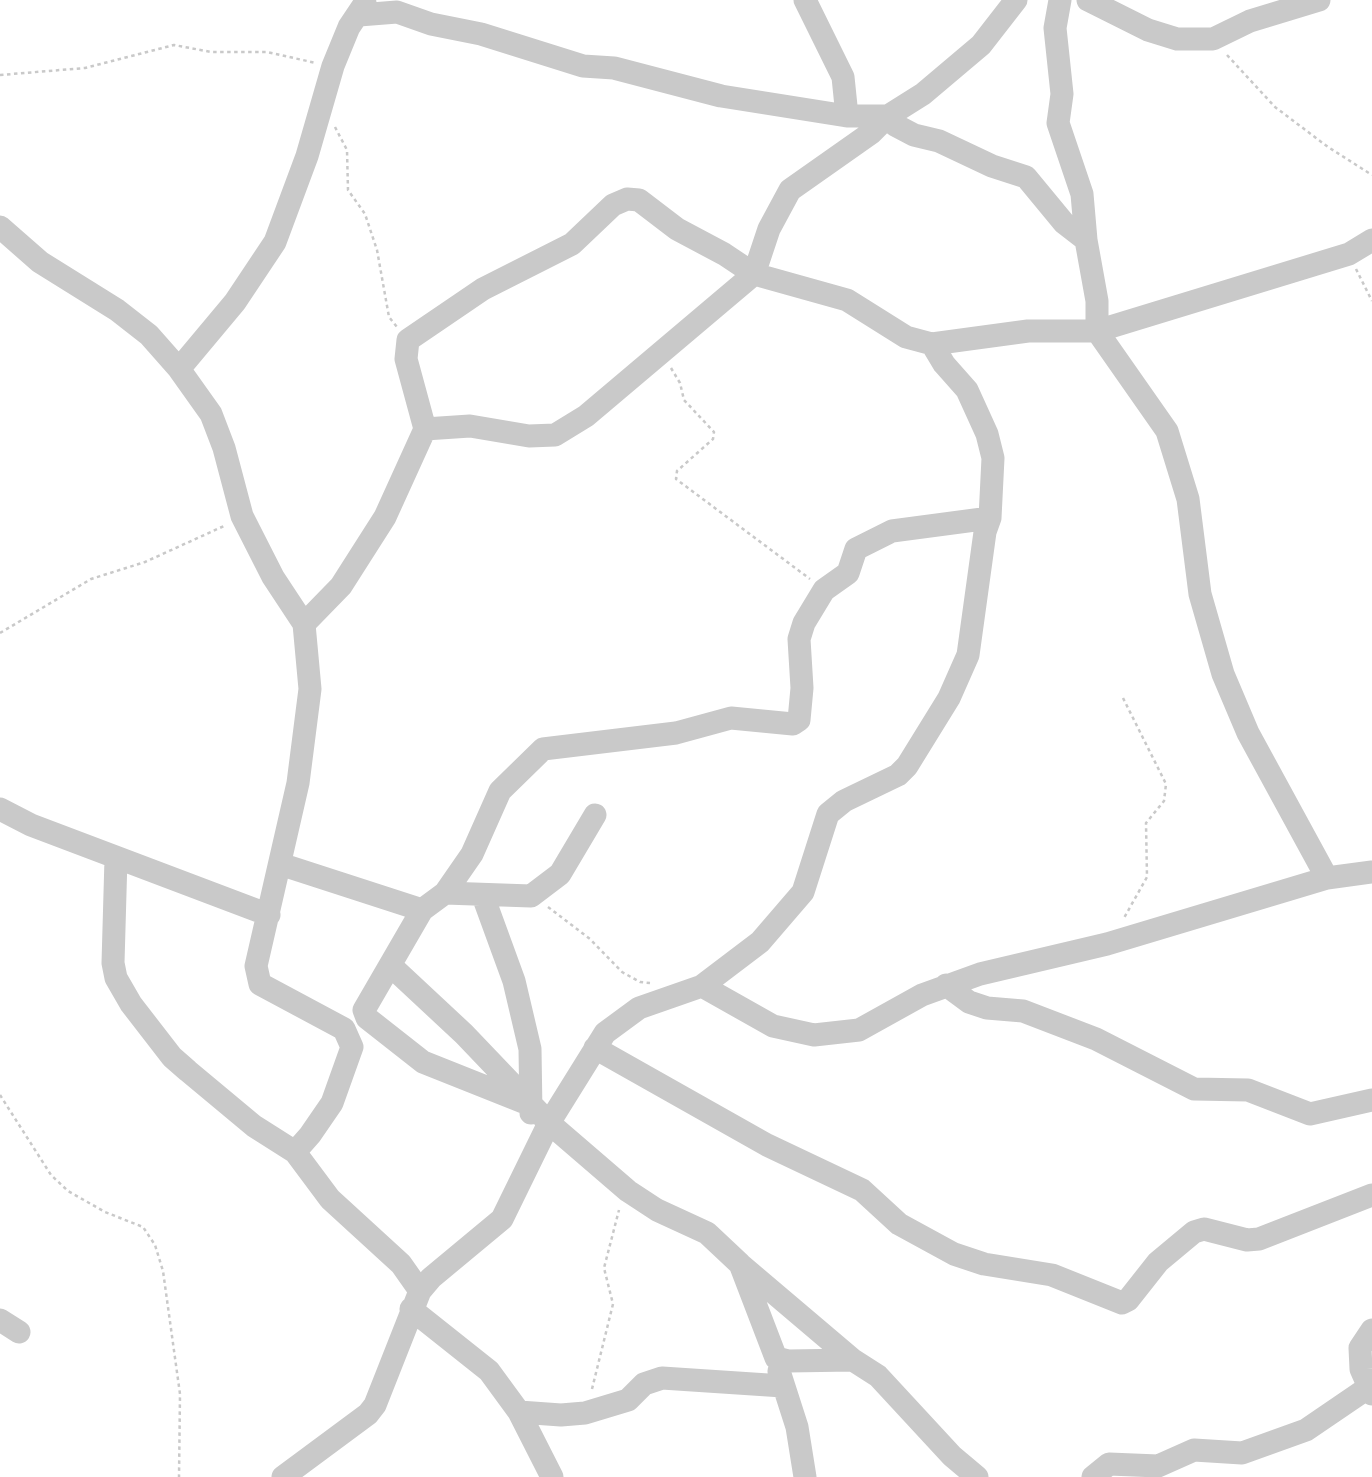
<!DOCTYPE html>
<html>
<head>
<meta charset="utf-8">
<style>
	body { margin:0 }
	canvas { display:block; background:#fff }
</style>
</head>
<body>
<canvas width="1372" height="1477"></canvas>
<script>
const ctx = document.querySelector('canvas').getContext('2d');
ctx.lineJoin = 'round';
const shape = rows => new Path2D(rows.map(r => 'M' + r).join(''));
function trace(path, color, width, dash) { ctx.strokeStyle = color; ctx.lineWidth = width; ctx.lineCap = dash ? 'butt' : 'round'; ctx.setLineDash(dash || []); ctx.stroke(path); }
trace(shape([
	[1227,55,1275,107,1328,147,1372,175],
	[0,75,85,68,174,45,211,52,267,52,316,63],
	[335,127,347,150,348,190,365,214,377,250,389,317,397,327],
	[1356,269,1372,301],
	[671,368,680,383,684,400,714,432,713,439,677,471,676,479,810,579],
	[0,633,91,579,145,562,224,526],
	[1123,698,1166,784,1164,801,1146,823,1147,877,1124,918],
	[548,907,590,939,622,972,640,982,650,983],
	[0,1095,51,1175,68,1191,105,1212,143,1227,155,1245,163,1271,180,1394,179,1477],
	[592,1389,613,1304,604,1268,619,1210]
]), '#c9c9c9', 2.5, [3.5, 3.5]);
trace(shape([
	[805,0,843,77,847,116],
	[1060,0,1055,28,1062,94,1058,123,1082,194,1086,240,1097,301,1097,331,1167,431,1188,499,1200,594,1223,674,1248,733,1327,878],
	[1088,0,1148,30,1177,39,1213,39,1250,21,1319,0],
	[359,15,397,12,431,24,481,34,583,66,614,68,721,96,847,116,888,116,923,94,981,45,1016,0],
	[0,227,40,262,117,310,149,335,179,369,211,414,224,448,242,516,273,577,304,624,310,689,298,783,256,966,260,984,344,1029,352,1047,332,1103,310,1135,295,1152],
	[179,369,235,302,275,242,307,156,333,66,349,27,365,3],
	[425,429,470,426,529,436,555,435,586,416,754,274,769,229,790,190,871,133,888,116,895,125,914,135,939,141,992,166,1026,177,1064,223,1086,240],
	[304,624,341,586,385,517,425,429,406,359,408,340,483,289,572,244,613,205,627,199,639,200,677,229,724,254,754,274,847,300,906,337,932,344,1028,331,1097,331,1349,254,1372,240],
	[0,809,31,825,269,915],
	[116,858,113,963,116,978,131,1004,172,1057,188,1071,254,1126,295,1152,330,1199,401,1264,420,1291],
	[280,864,422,910],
	[445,893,531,896,560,874,595,815],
	[483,896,514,981,530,1049,531,1113],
	[390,965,464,1034,549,1123,628,1191,657,1210,707,1233,740,1264,776,1358,788,1361,853,1360,878,1376,952,1456,977,1477],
	[946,985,969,1002,987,1008,1023,1011,1096,1039,1194,1089,1248,1090,1310,1114,1372,1100],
	[702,986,773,1026,814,1035,859,1030,922,995,980,974,1107,944,1327,878,1372,872],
	[595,1048,767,1145,862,1190,899,1224,954,1254,984,1264,1052,1275,1122,1303,1128,1300,1158,1262,1194,1232,1204,1229,1247,1240,1259,1239,1372,1195],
	[531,1105,423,1062,367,1018,364,1010,422,910,445,893,472,854,500,791,543,749,676,733,731,718,793,724,799,720,802,688,799,639,804,623,824,590,848,573,856,549,892,531,990,518,993,458,987,434,967,390,944,364,932,344],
	[741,1265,853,1360],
	[411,1309,489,1371,519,1412,552,1477],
	[0,1320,19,1332],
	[1372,1330,1360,1348,1361,1369,1372,1394],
	[779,1371,797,1427,805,1477],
	[519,1412,561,1415,585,1413,628,1400,644,1384,662,1378,783,1386],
	[283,1477,368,1414,375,1405,420,1291,431,1278,502,1219,549,1123,605,1033,639,1008,702,986,760,942,803,892,828,814,844,801,898,775,907,766,949,698,968,655,985,532,990,518],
	[1093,1477,1109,1464,1158,1466,1194,1450,1242,1453,1306,1430,1369,1387]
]), '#c9c9c9', 23);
</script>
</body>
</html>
